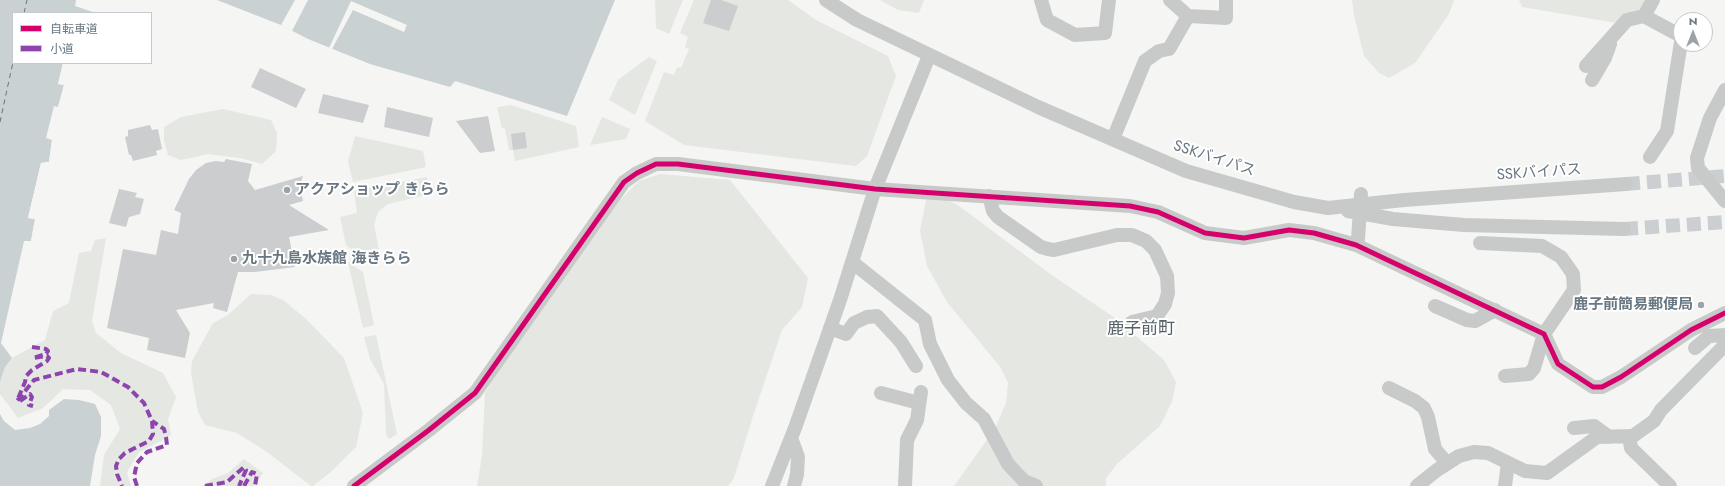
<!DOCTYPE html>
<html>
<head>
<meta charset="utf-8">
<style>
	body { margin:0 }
	#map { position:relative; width:1725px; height:486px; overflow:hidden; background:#f5f5f4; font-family:Jost,"Noto Sans JP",sans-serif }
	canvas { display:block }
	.legend { position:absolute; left:12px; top:12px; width:140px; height:52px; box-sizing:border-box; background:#fff; border:1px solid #c3c9cd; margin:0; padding:5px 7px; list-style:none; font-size:12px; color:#687781 }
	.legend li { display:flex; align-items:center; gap:8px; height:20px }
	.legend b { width:20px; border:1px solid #c3c9cd }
	.north { position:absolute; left:1673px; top:12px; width:40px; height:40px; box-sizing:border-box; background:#fff; border:1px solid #c3c9cd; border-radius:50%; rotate:0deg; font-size:11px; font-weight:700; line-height:16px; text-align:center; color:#687781 }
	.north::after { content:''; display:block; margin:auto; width:14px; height:18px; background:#99a3a9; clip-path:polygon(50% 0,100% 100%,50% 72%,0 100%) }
</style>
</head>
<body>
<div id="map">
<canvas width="1725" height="486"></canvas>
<ul class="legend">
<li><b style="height:5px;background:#d6006c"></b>自転車道</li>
<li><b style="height:5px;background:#8e44ad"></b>小道</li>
</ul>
<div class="north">N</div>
</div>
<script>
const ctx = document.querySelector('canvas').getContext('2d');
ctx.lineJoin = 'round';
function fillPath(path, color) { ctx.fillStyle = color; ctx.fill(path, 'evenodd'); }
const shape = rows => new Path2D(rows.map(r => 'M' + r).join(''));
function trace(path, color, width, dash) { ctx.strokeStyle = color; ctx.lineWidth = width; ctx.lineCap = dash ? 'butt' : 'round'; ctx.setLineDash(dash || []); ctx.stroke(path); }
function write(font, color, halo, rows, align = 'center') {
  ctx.font = font + ' Jost,"Noto Sans JP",sans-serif'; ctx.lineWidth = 4; ctx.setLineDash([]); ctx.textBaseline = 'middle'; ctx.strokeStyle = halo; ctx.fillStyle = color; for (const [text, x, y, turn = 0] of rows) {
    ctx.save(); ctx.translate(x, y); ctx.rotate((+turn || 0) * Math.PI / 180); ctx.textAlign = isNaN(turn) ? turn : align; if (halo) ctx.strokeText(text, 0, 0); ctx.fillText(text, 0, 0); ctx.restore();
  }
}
fillPath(shape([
	[655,0,683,0,669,34,656,28],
	[694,0,788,0,816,20,888,56,896,76,867,156,856,166,684,145,645,121,664,72,674,75,677,67,681,68,689,49,685,47,688,37,680,33],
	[880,0,924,0,919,13,898,10],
	[1352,0,1454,0,1449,14,1415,63,1389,78,1379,73,1364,56,1354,15],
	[1519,0,1657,0,1617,23,1522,7],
	[649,57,657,61,635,115,609,100,618,80],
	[511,105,576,126,579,147,515,161,513,150,509,150,505,129,502,128,497,107],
	[223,109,271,120,277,133,276,151,262,164,240,158,208,154,181,160,168,155,164,140,164,127,181,117],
	[602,117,630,129,626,139,590,145],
	[355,136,423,151,426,167,353,182,348,162],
	[660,174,730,180,808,278,802,307,782,330,753,416,734,478,728,486,477,486,482,456,485,393,497,372,614,206,639,181],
	[427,177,430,194,388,204,378,212,374,225,380,255,364,259,346,245,340,217,357,213,354,191],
	[935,193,959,206,1053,276,1115,318,1164,360,1176,382,1172,402,1160,426,1117,464,1106,478,1106,486,954,486,994,430,1006,403,1008,383,1001,368,947,302,927,266,920,231,926,200],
	[106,238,92,321,96,333,121,353,163,373,176,397,168,419,171,435,161,441,139,452,127,472,131,486,100,486,104,455,120,429,111,405,90,390,63,389,43,408,18,418,0,394,0,382,5,367,12,358,45,340,53,311,69,303,79,253,91,251,95,240],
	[348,262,363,272,374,325,363,328],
	[251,294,271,295,283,300,305,318,344,358,363,413,356,447,332,471,313,486,311,486,267,452,237,433,205,425,198,412,191,373,192,361,213,323,228,315],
	[376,335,397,434,389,439,386,434,384,384,370,359,364,337],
	[244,459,263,473,254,486,203,486,212,479,228,473]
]), '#e4e7e2');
fillPath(shape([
	[0,0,76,0,75,6,93,12,13,13,13,63,63,63,58,84,64,85,58,107,54,106,46,138,52,140,49,162,41,163,28,218,35,219,31,241,24,241,1,343,12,358,5,367,0,382,0,401],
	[217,0,615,0,567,116,455,81,450,87,370,64,308,39,281,25],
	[64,399,79,400,95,404,101,417,101,436,95,455,90,486,0,486,0,414,4,421,15,430,30,428,40,424,49,416,49,410]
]), '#cad1d3');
fillPath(shape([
	[295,0,308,0,292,31,281,25],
	[351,1,407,25,404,32,353,10,332,49,329,48],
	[63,63,65,63,60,82,65,83,66,85,60,107,58,107,64,85,58,84],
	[52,140,54,141,51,162,43,165,30,217,36,217,37,219,33,242,31,241,35,219,28,218,41,163,49,162]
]), '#f5f5f4');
trace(shape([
	[24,13,27,0],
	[0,122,13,62]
]), '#63777e', 1, [5, 4]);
fillPath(shape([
	[711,0,721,0,738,6,729,31,703,23],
	[260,68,306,89,296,108,251,87],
	[323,94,369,105,363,123,318,113],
	[387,107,433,118,429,137,384,127],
	[488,116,495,151,480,153,456,121],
	[150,125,152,130,158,129,162,149,156,151,157,155,133,161,131,155,129,155,125,137,128,136,128,130],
	[525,132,527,148,513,150,511,134],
	[226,159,252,164,248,181,255,190,303,176,300,185,303,201,289,205,329,230,289,237,295,267,255,272,238,272,227,312,213,308,214,303,176,310,190,333,185,358,147,350,149,338,107,328,123,249,156,255,161,230,178,234,181,213,174,210,189,179,196,170,206,163,216,161,224,162],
	[119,189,137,193,135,197,144,199,140,214,129,217,126,227,109,223]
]), '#cccdce');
trace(shape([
	[1626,184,1725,176],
	[1624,229,1725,222]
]), '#cbcfd2', 14, [14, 7]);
trace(shape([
	[826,0,857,20,1038,107,1186,171,1294,202,1328,208,1404,200,1626,184],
	[1041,0,1047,20,1075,35,1105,33,1109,0],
	[1170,0,1188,16],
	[1653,0,1644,16,1681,36],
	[1586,66,1627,20,1644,16],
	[1592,80,1605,58,1610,44],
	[1725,90,1710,118,1697,158,1698,168,1725,201],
	[1113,139,1145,61,1159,51,1169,49,1188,16,1226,18,1226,0],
	[1650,157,1667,131,1681,42],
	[989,196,993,211,998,217,1041,247,1048,249,1054,250,1117,235,1132,235,1146,241,1155,250,1167,276,1168,293,1165,304,1157,316,1132,322],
	[1348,211,1393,219,1464,225,1624,229],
	[1480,243,1542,246,1561,257,1573,274,1574,290,1544,334,1534,368,1529,374,1505,376],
	[852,262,925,320,930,344,948,380,966,403,984,419,1008,464,1024,481,1036,486],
	[1435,306,1467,320,1475,321,1495,310],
	[830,328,846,334,854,323,867,317,877,316,901,342,916,366],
	[1695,348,1709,336,1725,335],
	[1389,388,1415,401,1424,408,1428,417,1435,449,1447,463],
	[881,393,919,403],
	[1574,428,1594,426,1609,437],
	[1629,436,1631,448,1670,486],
	[791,438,798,457,797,474,794,486],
	[354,486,429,430,475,393,624,182,637,173,656,164,678,164,875,189,1130,206,1158,212,1205,233,1244,238,1289,230,1314,233,1356,245,1544,334,1558,364,1593,387,1602,387,1621,377,1691,330,1725,313],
	[772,486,795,428,840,300,875,189,929,56],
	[905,486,907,440,917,420,921,392],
	[1417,486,1437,470,1459,456,1474,452,1488,453,1525,471,1547,473,1597,437,1633,436,1654,421,1661,410,1725,345],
	[1505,486,1508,463]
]), '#c8caca', 14);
trace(shape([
	[1358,239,1361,194]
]), '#c8caca', 14);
trace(shape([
	[32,347,46,349,48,351,46,354,33,358,47,356,49,358,47,361,32,370,26,376,25,382,17,401,34,380,77,369,101,372,128,387,144,403,152,421,153,434,149,441,125,453,119,459,116,466,117,474,122,486],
	[20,401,30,394,32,397,29,405,33,406],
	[137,486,134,477,137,463,147,452,167,445,166,437,164,429,152,421],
	[205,486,227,482,244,467,246,470,239,486],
	[244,486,252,472,257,474,255,486]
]), '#8e44ad', 4, [8, 4]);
trace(shape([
	[354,486,429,430,475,393,624,182,637,173,656,164,678,164,875,189,1130,206,1158,212,1205,233,1244,238,1289,230,1314,233,1356,245,1544,334,1558,364,1593,387,1602,387,1621,377,1691,330,1725,313]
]), '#d6006c', 5);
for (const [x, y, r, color] of [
	[287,190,4,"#99a3a9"],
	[234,259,4,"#99a3a9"],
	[1701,305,4,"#99a3a9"]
]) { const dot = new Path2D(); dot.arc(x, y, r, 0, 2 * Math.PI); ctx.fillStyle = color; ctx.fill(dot); trace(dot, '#fff', 1.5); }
write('15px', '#687781', '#fff', [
	["SSKバイパス",1214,159,18],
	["SSKバイパス",1539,173,-4]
]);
write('bold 15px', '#687781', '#fff', [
	["アクアショップ きらら",295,190],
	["九十九島水族館 海きらら",242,259],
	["鹿子前簡易郵便局",1693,305,"right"]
], 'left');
write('17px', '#556067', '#fff', [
	["鹿子前町",1141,330]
]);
</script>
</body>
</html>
